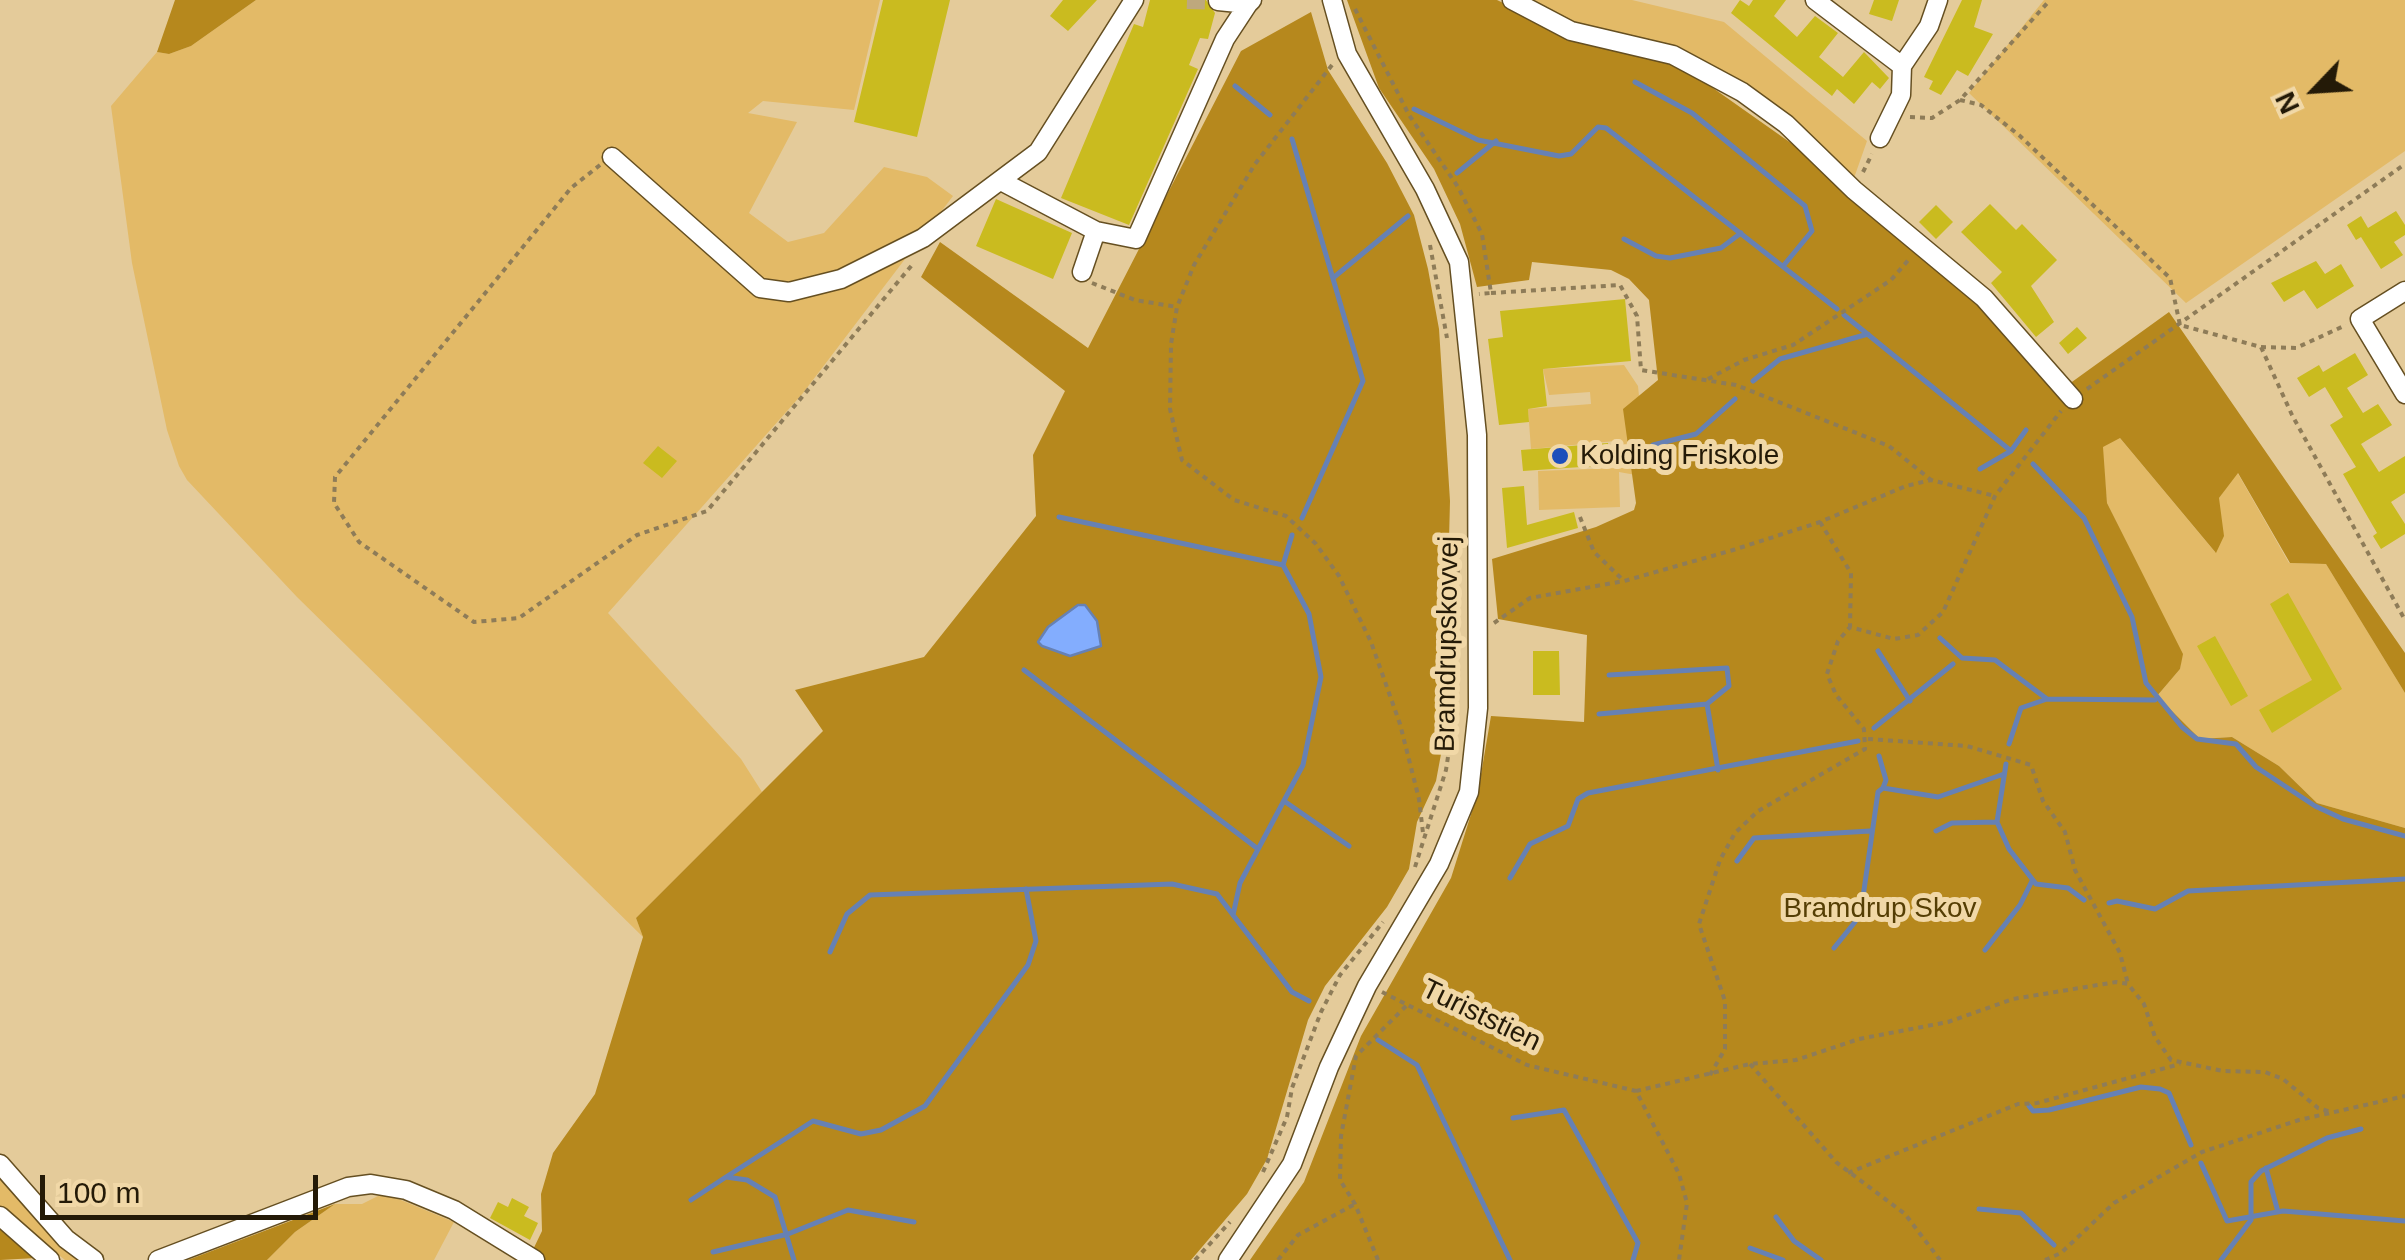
<!DOCTYPE html>
<html>
<head>
<meta charset="utf-8">
<style>
	body { margin:0 }
	#map { position:relative; width:2405px; height:1260px; overflow:hidden; background:#e4cb9a; font-family:Helvetica,sans-serif }
	canvas { display:block }
	.north { position:absolute; left:2265px; top:40px; width:100px; height:100px; -webkit-text-stroke:8px #f1d8a7; paint-order:stroke; rotate:245deg; font-size:28px; font-weight:700; line-height:40px; text-align:center; color:#241a07 }
	.north::after { content:''; display:block; margin:auto; width:35px; height:45px; background:#241a07; clip-path:polygon(50% 0,100% 100%,50% 72%,0 100%) }
	.scale { position:absolute; left:40px; top:1175px; width:278px; height:45px; box-sizing:border-box; border:5px solid #241a07; border-top:0; padding-left:12px; font-size:30px; line-height:35px; white-space:nowrap; color:#241a07; -webkit-text-stroke:8px #f1d8a7; paint-order:stroke }
</style>
</head>
<body>
<div id="map">
<canvas width="2405" height="1260"></canvas>
<div class="north">N</div>
<div class="scale">100 m</div>
</div>
<script>
const ctx = document.querySelector('canvas').getContext('2d');
ctx.lineJoin = 'round';
function fillPath(path, color) { ctx.fillStyle = color; ctx.fill(path, 'evenodd'); }
const shape = rows => new Path2D(rows.map(r => 'M' + r).join(''));
function trace(path, color, width, dash) { ctx.strokeStyle = color; ctx.lineWidth = width; ctx.lineCap = dash ? 'butt' : 'round'; ctx.setLineDash(dash || []); ctx.stroke(path); }
function write(font, color, halo, rows, align = 'center') {
  ctx.font = font + ' Helvetica,sans-serif'; ctx.lineWidth = 10; ctx.setLineDash([]); ctx.textBaseline = 'middle'; ctx.strokeStyle = halo; ctx.fillStyle = color; for (const [text, x, y, turn = 0] of rows) {
    ctx.save(); ctx.translate(x, y); ctx.rotate((+turn || 0) * Math.PI / 180); ctx.textAlign = isNaN(turn) ? turn : align; if (halo) ctx.strokeText(text, 0, 0); ctx.fillText(text, 0, 0); ctx.restore();
  }
}
fillPath(shape([
	[256,0,880,0,854,110,763,101,748,113,797,122,749,213,788,242,824,233,884,167,927,177,953,196,803,393,608,613,741,759,762,792,636,918,643,937,297,597,187,480,179,466,167,430,132,263,111,106,157,52,169,54,191,46],
	[1520,0,1632,0,1724,22,1867,141,1854,178,1798,125,1715,66,1667,46,1579,25],
	[2044,0,2405,0,2405,151,2186,303,1969,93],
	[1624,365,1638,386,1647,477,1619,472,1620,507,1539,510,1538,471,1618,468,1615,441,1531,449,1528,409,1591,404,1590,392,1549,395,1543,369],
	[2119,437,2215,552,2219,498,2237,472,2289,563,2326,564,2405,693,2405,828,2317,803,2279,766,2232,737,2200,739,2157,696,2180,669,2182,654,2107,503,2102,447],
	[0,1168,81,1260,65,1260,0,1208],
	[384,1193,454,1222,434,1260,267,1260,295,1232,335,1204,362,1204]
]), '#e3ba67');
fillPath(shape([
	[175,0,256,0,191,46,169,54,157,52],
	[1347,0,1497,0,1578,39,1686,69,1815,160,1986,310,2058,392,2169,312,2405,653,2405,693,2326,564,2290,563,2238,473,2219,498,2224,536,2216,553,2120,438,2103,447,2107,503,2183,654,2180,669,2157,696,2200,739,2232,737,2279,766,2317,803,2405,828,2405,1260,1250,1260,1304,1182,1361,1036,1451,878,1478,792,1491,716,1584,722,1587,635,1498,619,1492,559,1596,527,1634,510,1636,503,1623,409,1658,380,1649,300,1629,279,1611,270,1532,262,1529,280,1477,287,1460,224,1434,169,1379,88],
	[1311,12,1328,70,1387,163,1414,215,1428,269,1439,329,1450,501,1444,738,1436,781,1417,822,1409,869,1387,907,1325,986,1308,1020,1267,1159,1247,1194,1191,1260,528,1260,542,1231,541,1194,553,1153,595,1094,643,937,636,918,823,731,795,690,924,657,1036,516,1033,455,1065,391,921,277,940,242,1088,348,1241,51],
	[335,1204,295,1232,267,1260,188,1260],
	[0,1228,36,1258,0,1260]
]), '#b6881d');
const water = shape([
	[1078,605,1085,605,1097,621,1101,646,1070,656,1042,646,1038,642,1048,627,1078,605]
]);
fillPath(water, '#83adfe');
trace(water, '#6681b4', 2.5);
trace(shape([
	[1635,82,1692,113,1805,206,1812,231,1784,265],
	[1235,86,1270,115],
	[1414,109,1478,140,1559,156,1571,154,1598,127,1606,128,1837,309],
	[1292,139,1363,381,1302,518],
	[1457,173,1496,141],
	[1624,239,1656,256,1670,258,1721,248,1741,233],
	[1333,278,1408,216],
	[1844,315,2011,451],
	[1753,381,1780,359,1868,334],
	[1653,445,1696,434,1735,399],
	[2033,464,2084,518,2132,617,2146,683,2182,727,2197,739,2236,744,2256,767,2315,806,2343,819,2405,836],
	[1980,469,2011,451,2026,430],
	[1059,517,1283,565,1309,614,1321,677,1303,765,1240,883,1233,915],
	[1283,565,1292,535],
	[1940,638,1962,658,1995,660,2047,699,2155,700],
	[1878,651,1910,701],
	[1024,670,1258,849],
	[1609,675,1727,668,1729,686,1707,704,1718,770],
	[1599,714,1707,704],
	[1874,728,1953,664],
	[2009,744,2021,708,2047,699],
	[1879,756,1886,780,1883,788],
	[2006,764,1997,822,2009,849,2036,884,2068,888,2084,900],
	[1284,801,1349,846],
	[1936,831,1952,823,1996,822],
	[1737,861,1754,838,1870,831],
	[1510,878,1530,844,1568,826,1578,799,1588,793,1858,741],
	[2109,903,2117,901,2155,909,2188,891,2405,879],
	[1834,948,1855,922,1862,904,1878,792,1883,788,1938,797,2004,774],
	[1985,950,2020,905,2032,881],
	[830,952,847,914,870,895,1172,884,1217,894,1292,992,1309,1001],
	[1378,1040,1417,1065,1510,1260],
	[2029,1106,2033,1111,2049,1110,2141,1087,2160,1089,2169,1093,2191,1145],
	[1513,1118,1564,1110,1638,1243,1633,1260],
	[2201,1163,2227,1221,2283,1211,2405,1221],
	[2266,1168,2278,1212],
	[726,1177,813,1121,861,1134,881,1130,925,1106,1028,965,1036,941,1026,889],
	[691,1200,726,1177,747,1180,775,1197,794,1260],
	[1979,1209,2021,1213,2054,1245],
	[1776,1217,1794,1241,1821,1260],
	[1750,1248,1783,1260],
	[713,1252,788,1234,848,1210,914,1222],
	[2221,1260,2251,1220,2251,1182,2261,1171,2327,1138,2361,1129]
]), '#6681b4', 5);
fillPath(shape([
	[883,0,950,0,917,137,854,122],
	[1063,0,1097,0,1068,31,1050,16],
	[1150,0,1206,0,1215,13,1208,39,1200,38,1189,65,1198,69,1129,225,1061,198,1134,24,1143,27],
	[1740,0,1749,6,1753,0,1786,0,1774,16,1797,37,1815,16,1838,33,1819,57,1843,77,1864,52,1889,78,1880,89,1872,82,1854,104,1837,89,1832,96,1731,13],
	[1874,0,1899,0,1892,21,1869,14],
	[1962,0,1982,0,1974,27,1993,34,1968,76,1957,70,1941,95,1929,89,1933,81,1924,77],
	[996,199,1072,233,1053,279,976,246],
	[1990,204,2016,230,2022,224,2057,260,2031,286,2054,322,2036,337,1991,283,2002,272,1961,232],
	[1936,205,1953,222,1936,239,1919,222],
	[2396,211,2405,225,2405,235,2394,242,2403,255,2381,269,2361,237,2356,240,2347,225,2361,216,2368,228],
	[2316,261,2325,274,2341,264,2354,286,2317,309,2304,290,2284,302,2271,283],
	[1625,299,1631,361,1543,369,1547,406,1528,409,1529,422,1499,425,1488,339,1503,337,1500,311],
	[2077,327,2087,338,2068,354,2059,343],
	[2355,353,2368,375,2347,388,2363,413,2378,404,2392,425,2361,444,2379,472,2405,456,2405,493,2391,502,2405,524,2405,534,2381,549,2373,536,2377,533,2343,474,2356,467,2330,425,2343,417,2325,387,2309,397,2297,378,2319,365,2323,372],
	[1608,443,1610,465,1523,471,1521,450],
	[658,446,677,461,662,478,643,463],
	[1524,486,1527,525,1574,512,1578,528,1507,548,1502,488],
	[2288,593,2342,689,2272,733,2259,710,2312,680,2270,604],
	[2215,636,2248,696,2231,706,2197,646],
	[1533,651,1559,651,1560,695,1533,695],
	[512,1198,529,1207,524,1216,538,1223,530,1240,490,1218,498,1202,508,1207]
]), '#cabb1f');
trace(shape([
	[1187,0,1218,1]
]), '#bea87d', 18, [18, 9]);
const minor = shape([
	[1512,0,1571,31,1673,55,1742,92,1786,124,1854,190,1984,298,2073,399],
	[1815,0,1902,66,1929,26,1938,0],
	[1218,1,1248,4,1252,0],
	[1880,138,1901,95,1902,66],
	[612,157,760,288,789,292,841,279,923,238,1038,152,1134,0],
	[1001,181,1096,231,1082,272],
	[1096,231,1136,239,1225,39,1248,4],
	[2405,291,2360,319,2405,394],
	[0,1164,66,1239,94,1260],
	[0,1216,50,1260],
	[158,1260,348,1187,371,1184,406,1190,454,1210,535,1260],
	[1228,1260,1292,1164,1329,1067,1367,986,1439,864,1469,792,1478,708,1477,435,1459,262,1425,189,1347,54,1332,0]
]);
trace(minor, '#654f21', 21);
trace(shape([
	[1355,9,1409,115,1458,187,1482,234,1491,293,1479,294],
	[1332,65,1255,164,1194,265,1177,307,1171,344,1170,409,1182,460,1234,500,1286,516,1316,544,1339,576,1371,642,1400,724,1419,799,1423,833],
	[1960,100,1981,105,2020,136,2170,278,2180,325,2261,347,2292,415,2405,620],
	[1910,117,1932,118,1960,100,2050,0],
	[600,165,571,188,335,477,334,503,359,542,474,622,519,618,637,535,707,511,912,265],
	[1863,172,1872,154],
	[1430,245,1447,338],
	[1092,283,1135,300,1177,307],
	[1491,293,1620,285,1637,316,1641,370,1736,385,1889,446,1931,480],
	[2261,347,2296,348,2346,325],
	[1708,379,1744,360,1793,345,1891,280,1911,257],
	[2087,389,2405,164],
	[1580,517,1594,552,1624,581],
	[1820,522,1851,573,1850,627],
	[1494,623,1530,598,1624,581,1733,550,1820,522,1906,486,1931,480,1995,496],
	[1868,739,1967,746,2031,765,2043,801,2065,832,2075,870,2120,953,2128,984],
	[1415,867,1446,770,1454,717,1458,567],
	[1382,992,1527,1065,1636,1091,1679,1174,1687,1203,1679,1260],
	[1750,1064,1836,1162,1905,1214,1940,1260],
	[1710,1075,1725,1049,1725,1001,1699,924,1720,860,1735,833,1758,811,1865,749,1864,729,1836,695,1827,674,1838,641,1850,627,1894,639,1918,635,1943,612,1995,496,2061,411],
	[1636,1091,1750,1064,1796,1060,1859,1039,1948,1022,2013,999,2116,982,2128,984,2144,1004,2155,1037,2171,1060,2223,1071,2265,1072,2283,1079,2318,1108,2331,1112],
	[1263,1172,1287,1117,1292,1088,1321,1012,1340,975,1383,922],
	[1848,1173,2018,1104,2037,1103,2180,1064],
	[1195,1260,1230,1222],
	[1278,1260,1298,1235,1355,1204],
	[1378,1260,1355,1204,1340,1180,1341,1136,1356,1056,1409,1003],
	[2045,1260,2061,1253,2114,1203,2202,1152,2299,1120,2405,1096]
]), '#8e7c58', 4, [5, 5]);
trace(minor, '#fff', 18);
for (const [x, y, r, color] of [
	[1560,456,10,"#1d4ebb"]
]) { const dot = new Path2D(); dot.arc(x, y, r, 0, 2 * Math.PI); ctx.fillStyle = color; ctx.fill(dot); trace(dot, '#f1d8a7', 4); }
write('28px', '#241a07', '#f1d8a7', [
	["Kolding Friskole",1580,456]
], 'left');
write('28px', '#241a07', '#f1d8a7', [
	["Bramdrupskovvej",1448,644,-89],
	["Turiststien",1481,1016,26]
]);
write('28px', '#553e04', '#f1d8a7', [
	["Bramdrup Skov",1880,909]
]);
</script>
</body>
</html>
